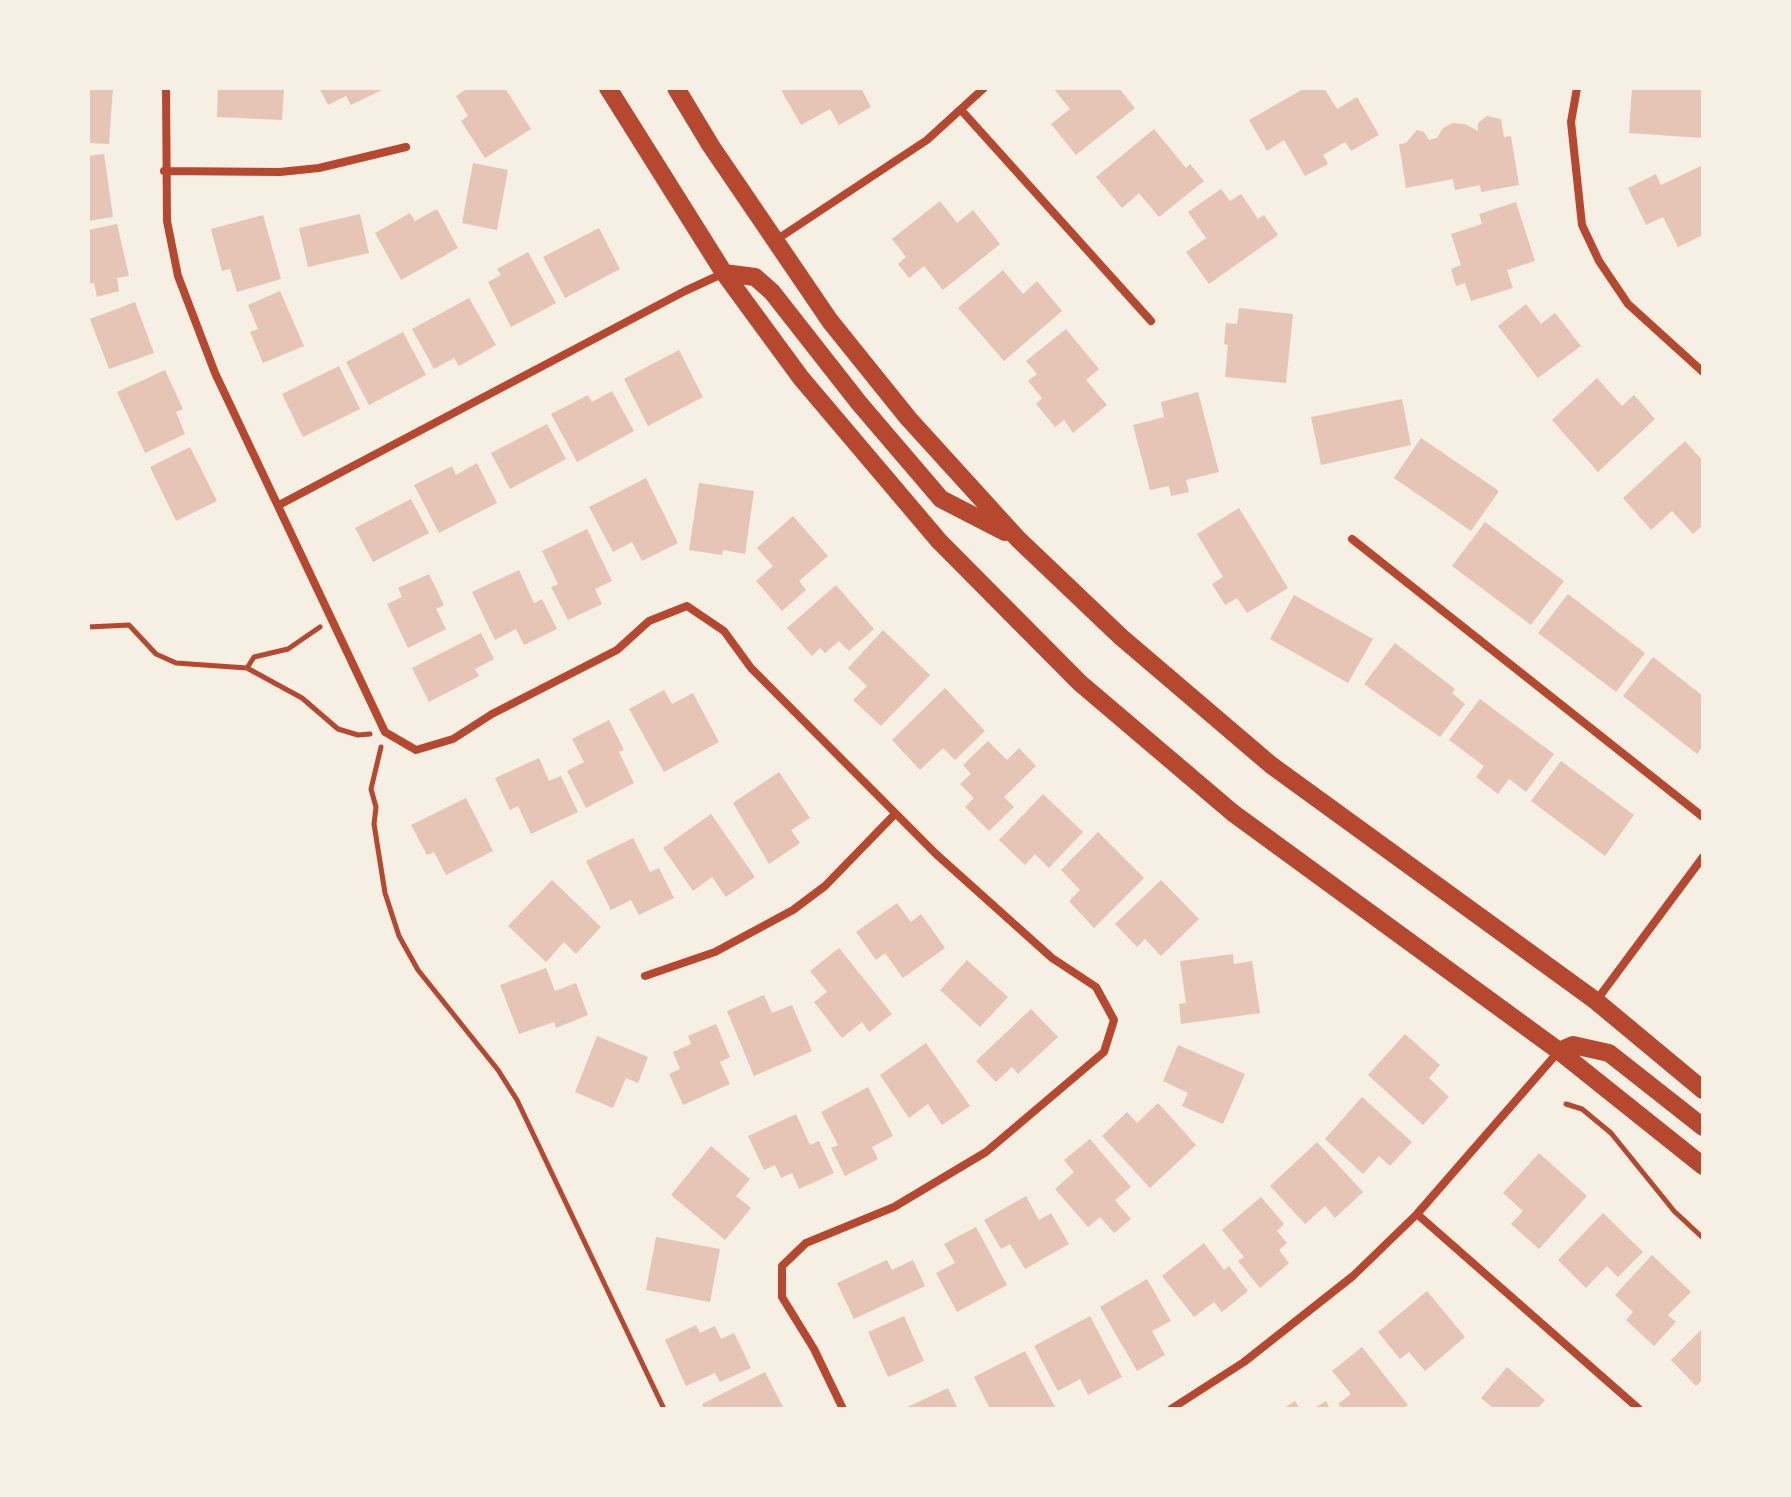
<!DOCTYPE html>
<html>
<head>
<meta charset="utf-8">
<style>
	body { margin:0 }
	#map { position:relative; width:1791px; height:1497px; overflow:hidden; background:#f6efe4; font-family:Montserrat,sans-serif }
	canvas { display:block }
	.frame { position:absolute; inset:0; border:90px solid #f6efe4; pointer-events:none }
</style>
</head>
<body>
<div id="map">
<canvas width="1791" height="1497"></canvas>
<div class="frame"></div>
</div>
<script>
const ctx = document.querySelector('canvas').getContext('2d');
ctx.lineJoin = 'round';
function fillPath(path, color) { ctx.fillStyle = color; ctx.fill(path, 'evenodd'); }
const shape = rows => new Path2D(rows.map(r => 'M' + r).join(''));
function trace(path, color, width, dash) { ctx.strokeStyle = color; ctx.lineWidth = width; ctx.lineCap = dash ? 'butt' : 'round'; ctx.setLineDash(dash || []); ctx.stroke(path); }
fillPath(shape([
	[88,88,113,88,109,144,88,143],
	[218,88,284,88,282,120,217,117],
	[319,88,386,88,351,105,346,96,328,105],
	[468,88,505,88,531,129,485,158,461,121,468,116,456,96],
	[780,88,861,88,871,107,839,125,830,109,801,125],
	[1053,88,1119,88,1135,108,1076,155,1051,124,1070,109],
	[1305,88,1324,88,1337,109,1357,97,1379,135,1351,151,1345,142,1323,155,1328,164,1305,176,1284,140,1267,151,1249,120],
	[1632,88,1703,88,1703,138,1629,133],
	[1487,116,1501,119,1504,137,1511,136,1519,185,1481,192,1480,185,1455,190,1453,179,1406,188,1399,144,1406,143,1417,130,1424,132,1429,140,1437,138,1443,128,1453,123,1465,124,1478,131,1478,123],
	[1154,129,1186,168,1190,164,1204,181,1159,217,1139,193,1122,208,1096,177],
	[104,154,113,217,88,221,88,156],
	[473,163,508,170,497,230,462,223],
	[1703,165,1703,235,1678,247,1663,217,1646,225,1628,188,1656,174,1661,185],
	[1221,189,1230,201,1241,194,1258,219,1264,215,1278,235,1209,284,1186,252,1206,238,1188,212],
	[940,201,957,223,973,210,1000,244,943,290,924,266,909,278,898,264,906,257,892,239],
	[1516,202,1535,261,1507,270,1513,288,1471,301,1465,283,1456,286,1451,269,1461,265,1451,234,1482,224,1479,214],
	[437,209,458,248,401,280,375,233,410,213,415,221],
	[360,214,369,253,308,267,299,228],
	[263,215,281,279,237,292,230,269,222,271,211,229],
	[117,224,129,276,117,278,119,291,97,297,94,283,88,284,88,230],
	[599,228,620,269,565,298,543,257],
	[528,252,556,303,511,327,488,282,501,275,497,269],
	[1003,270,1023,294,1037,281,1062,311,1004,361,958,308],
	[280,291,304,346,263,363,250,332,258,329,248,305],
	[469,298,496,345,459,366,454,358,434,369,412,329],
	[135,302,154,353,109,369,90,319],
	[1526,304,1541,324,1555,313,1581,346,1538,378,1498,326],
	[1239,308,1293,314,1286,383,1225,377,1228,345,1224,344,1226,323,1237,324],
	[1066,329,1099,369,1086,380,1107,405,1073,433,1064,420,1055,427,1036,404,1042,398,1028,381,1037,374,1026,361],
	[403,332,426,375,369,405,346,362],
	[679,350,703,397,648,426,624,379],
	[339,366,360,409,303,437,282,394],
	[165,370,183,409,176,412,185,434,145,453,117,392],
	[1597,378,1622,406,1634,395,1655,419,1598,472,1552,420],
	[612,391,634,431,577,462,551,414,588,395,592,402],
	[1198,392,1219,472,1186,480,1189,492,1171,496,1169,486,1150,490,1133,425,1164,417,1161,402],
	[1402,399,1411,445,1321,465,1311,417],
	[547,424,566,459,510,489,491,453],
	[1421,438,1499,491,1471,531,1394,478],
	[1685,441,1703,461,1703,525,1693,534,1672,511,1651,530,1623,498],
	[190,447,217,501,176,521,150,467],
	[477,463,497,503,439,533,414,485,452,466,456,475],
	[646,478,678,543,642,561,632,542,613,552,589,507],
	[699,483,754,491,745,554,723,550,722,555,689,550],
	[411,499,429,533,373,562,355,528],
	[1239,508,1288,588,1247,613,1237,598,1225,605,1212,584,1223,577,1197,534],
	[793,516,828,556,799,581,806,590,782,611,756,581,773,566,757,548],
	[1485,522,1564,581,1531,625,1452,566],
	[587,529,612,581,595,589,602,604,568,620,551,587,558,584,542,551],
	[519,570,534,603,542,599,557,629,524,645,516,629,495,640,472,592],
	[429,574,444,605,436,609,446,629,408,648,387,604,402,597,398,588],
	[836,585,874,629,849,651,839,641,825,653,820,648,812,656,787,628],
	[1568,594,1645,653,1616,692,1538,633],
	[1294,595,1373,639,1348,683,1270,639],
	[883,630,930,675,881,726,853,700,867,686,848,668],
	[481,633,494,659,475,669,479,676,429,702,412,668],
	[1395,643,1455,689,1452,693,1465,704,1440,737,1364,684],
	[1653,657,1703,696,1703,746,1697,754,1623,696],
	[945,688,985,731,955,760,943,748,920,770,892,740],
	[664,690,672,704,693,693,719,742,664,772,629,709],
	[1480,699,1554,754,1526,792,1509,779,1498,794,1476,777,1484,766,1449,740],
	[609,720,624,750,619,752,634,783,586,808,567,771,584,762,572,739],
	[988,741,1007,760,1019,748,1036,766,1004,797,1014,807,989,831,965,807,974,798,960,784,971,774,963,765],
	[539,758,549,781,561,776,578,812,531,834,518,806,510,810,495,778],
	[1561,761,1634,815,1605,856,1531,801],
	[779,772,810,818,791,830,800,843,769,864,733,803],
	[1043,794,1083,832,1049,868,1035,854,1025,865,999,840],
	[466,798,493,851,446,875,434,852,427,855,411,825],
	[711,814,755,877,726,897,712,877,693,891,663,848],
	[1098,832,1144,878,1094,928,1069,901,1080,890,1061,870],
	[633,838,650,872,659,868,674,898,639,915,631,900,611,910,586,861],
	[552,880,601,927,576,954,564,942,546,962,508,926],
	[1161,880,1199,919,1161,956,1145,939,1137,947,1115,924],
	[897,903,911,922,921,914,945,948,903,978,885,953,876,960,856,932],
	[839,948,892,1014,869,1032,862,1022,842,1038,814,1002,827,992,810,971],
	[1233,954,1234,964,1252,961,1260,1013,1181,1024,1179,1004,1186,1003,1180,961],
	[967,960,1008,997,980,1027,940,990],
	[546,968,555,991,576,983,588,1015,556,1028,554,1022,519,1034,500,985],
	[764,995,772,1013,792,1005,812,1051,754,1076,727,1011],
	[1031,1009,1058,1037,1018,1074,1012,1067,996,1082,976,1061],
	[716,1024,730,1057,720,1062,730,1084,683,1105,669,1074,680,1069,673,1052,691,1044,688,1036],
	[1405,1034,1440,1065,1429,1078,1449,1097,1423,1125,1368,1075],
	[597,1036,648,1057,638,1083,626,1078,613,1108,575,1092],
	[926,1043,970,1106,942,1125,928,1104,909,1118,880,1075],
	[1178,1045,1245,1074,1223,1124,1182,1106,1188,1093,1163,1081],
	[868,1087,893,1136,872,1147,878,1159,845,1176,831,1148,838,1145,821,1112],
	[1362,1097,1412,1142,1390,1166,1379,1156,1363,1174,1325,1139],
	[1158,1103,1196,1145,1150,1188,1102,1136,1127,1112,1137,1123],
	[796,1114,810,1145,819,1141,834,1173,799,1189,792,1173,781,1178,775,1165,764,1170,748,1136],
	[1090,1139,1131,1187,1115,1200,1131,1219,1114,1233,1100,1217,1088,1227,1055,1189,1074,1172,1064,1160],
	[1317,1142,1363,1192,1335,1218,1325,1206,1305,1224,1270,1186],
	[711,1146,750,1179,736,1196,751,1208,725,1240,671,1195],
	[1539,1153,1587,1196,1539,1249,1511,1224,1523,1211,1503,1193],
	[1026,1196,1039,1220,1051,1213,1069,1244,1025,1269,1010,1244,1001,1249,984,1220],
	[1261,1197,1284,1224,1277,1231,1287,1243,1279,1250,1289,1263,1260,1288,1238,1261,1244,1257,1222,1230],
	[1603,1213,1643,1252,1618,1277,1607,1266,1586,1288,1558,1260],
	[976,1227,1007,1285,957,1312,936,1273,955,1263,944,1244],
	[656,1237,720,1249,710,1302,646,1290],
	[1204,1243,1224,1270,1229,1266,1248,1291,1222,1312,1214,1302,1194,1317,1162,1276],
	[1652,1255,1691,1292,1668,1315,1676,1322,1654,1346,1626,1320,1633,1312,1615,1295],
	[887,1260,892,1270,913,1260,925,1286,854,1319,837,1283],
	[1147,1279,1171,1321,1152,1331,1165,1355,1137,1371,1100,1307],
	[1427,1291,1465,1337,1425,1371,1409,1352,1400,1359,1378,1332],
	[904,1316,924,1361,888,1377,868,1332],
	[1090,1316,1122,1377,1088,1395,1080,1379,1058,1391,1034,1346],
	[696,1325,700,1333,715,1326,721,1339,734,1333,751,1368,720,1382,715,1373,686,1386,665,1340],
	[1703,1328,1703,1379,1696,1386,1671,1360],
	[1362,1347,1408,1405,1403,1409,1342,1409,1338,1404,1351,1394,1332,1371],
	[1025,1351,1055,1407,990,1409,974,1377],
	[1507,1367,1545,1400,1537,1409,1494,1409,1481,1398],
	[765,1372,784,1409,704,1409,702,1404],
	[948,1388,958,1409,903,1409],
	[1295,1401,1300,1409,1282,1409],
	[1326,1401,1330,1409,1313,1409]
]), '#e6c5b7');
trace(shape([
	[88,627,129,625,156,654,176,663,247,668,302,698,338,729,358,735,370,734],
	[247,668,254,657,288,649,320,627],
	[381,747,371,789,376,807,374,824,385,893,399,936,418,970,498,1070,517,1100,664,1409],
	[1566,1104,1582,1109,1611,1133,1674,1211,1703,1238]
]), '#b5482f', 5);
trace(shape([
	[166,88,167,221,178,276,215,373,385,732,416,750,453,739,492,714,617,650,649,621,687,606,724,631,751,668,936,854,1052,958,1096,987,1114,1020,1104,1052,986,1152,894,1207,806,1243,782,1266,782,1297,814,1349,843,1409],
	[1577,88,1571,122,1582,225,1599,261,1628,304,1703,372],
	[962,111,1151,321],
	[164,171,280,172,319,168,406,147],
	[776,240,927,140,984,88],
	[279,505,685,291,724,273],
	[1352,539,1703,817],
	[645,976,715,952,793,910,825,886,895,814],
	[1596,1001,1703,857],
	[1417,1214,1639,1409],
	[1171,1409,1244,1362,1353,1276,1417,1214,1559,1051]
]), '#b5482f', 8);
trace(shape([
	[608,88,724,273,801,378,939,541,1080,683,1233,813,1559,1051,1703,1166],
	[676,88,711,146,830,321,908,418,1018,539,1121,637,1271,765,1596,1001,1703,1090],
	[724,273,755,277,772,292,859,403,941,499,1005,532],
	[1559,1051,1573,1045,1609,1053,1703,1127]
]), '#b5482f', 18);
</script>
</body>
</html>
